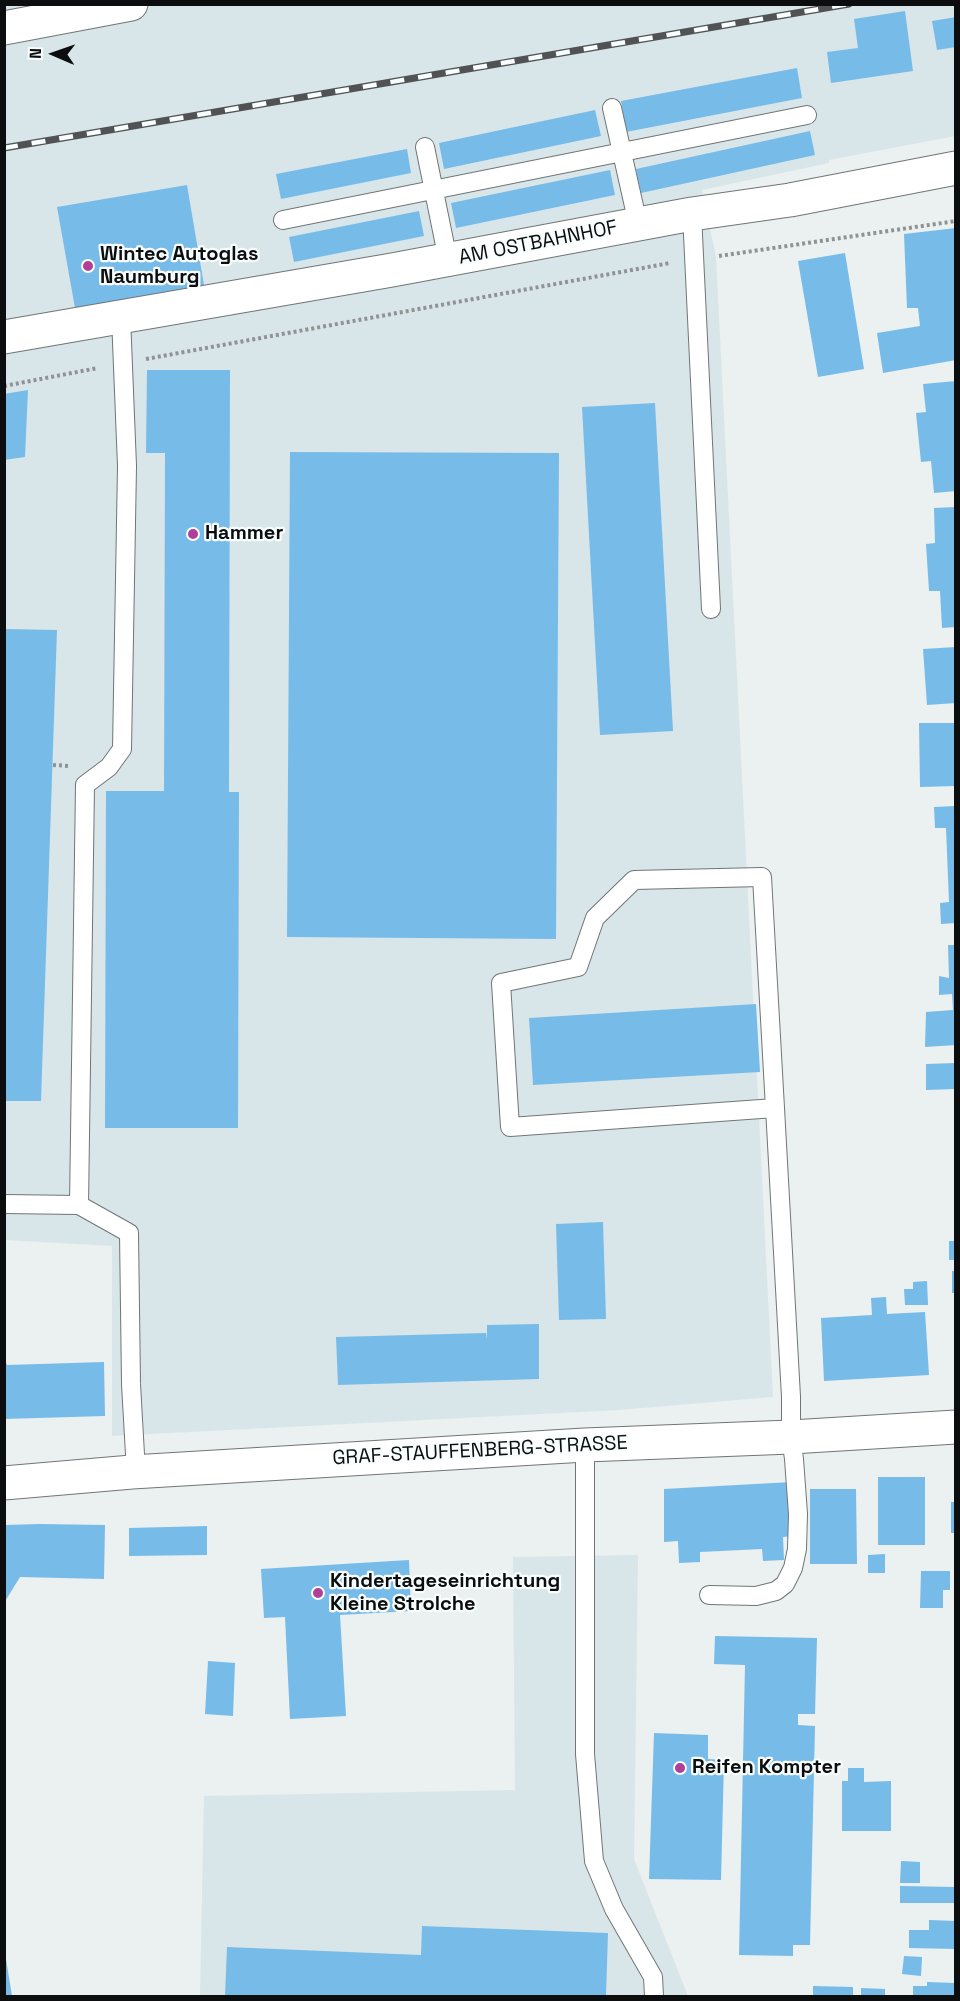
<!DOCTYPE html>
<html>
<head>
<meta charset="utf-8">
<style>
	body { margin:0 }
	#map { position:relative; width:960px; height:2001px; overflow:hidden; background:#ebf0f1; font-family:"Space Grotesk",sans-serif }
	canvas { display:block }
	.frame { position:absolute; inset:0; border:6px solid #0c0d0e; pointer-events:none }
	.north { position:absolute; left:24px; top:24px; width:60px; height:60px; -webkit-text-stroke:4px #f8fdfe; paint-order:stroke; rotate:272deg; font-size:16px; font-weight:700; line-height:24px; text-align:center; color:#0c0d0e }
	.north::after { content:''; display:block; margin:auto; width:21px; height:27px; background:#0c0d0e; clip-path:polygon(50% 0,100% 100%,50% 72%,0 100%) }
</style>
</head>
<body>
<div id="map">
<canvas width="960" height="2001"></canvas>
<div class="frame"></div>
<div class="north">N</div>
</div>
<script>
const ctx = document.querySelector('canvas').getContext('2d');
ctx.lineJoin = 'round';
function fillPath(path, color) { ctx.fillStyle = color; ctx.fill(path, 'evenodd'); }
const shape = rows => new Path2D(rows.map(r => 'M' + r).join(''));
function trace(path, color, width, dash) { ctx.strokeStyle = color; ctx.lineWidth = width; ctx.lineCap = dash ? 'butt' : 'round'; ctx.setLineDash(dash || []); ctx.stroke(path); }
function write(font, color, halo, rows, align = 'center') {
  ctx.font = font + ' "Space Grotesk",sans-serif'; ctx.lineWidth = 4.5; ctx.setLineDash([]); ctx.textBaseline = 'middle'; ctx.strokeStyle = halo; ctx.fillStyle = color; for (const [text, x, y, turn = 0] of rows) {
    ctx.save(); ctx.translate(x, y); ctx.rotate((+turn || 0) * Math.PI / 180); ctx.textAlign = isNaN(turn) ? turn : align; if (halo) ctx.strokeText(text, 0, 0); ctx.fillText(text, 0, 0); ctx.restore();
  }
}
fillPath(shape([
	[4,5,955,5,955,136,829,160,829,163,702,190,716,257,773,1397,619,1410,112,1436,112,1246,5,1240],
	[638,1555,634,1859,688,1996,200,1996,204,1796,515,1790,513,1557]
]), '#d8e6e9');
fillPath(shape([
	[905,11,913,71,831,83,827,52,858,48,854,19],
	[956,17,956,47,937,50,932,21],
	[797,68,802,98,626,132,621,101],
	[595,110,601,136,444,169,439,143],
	[810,131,815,155,641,193,636,169],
	[407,149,411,173,281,199,276,174],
	[610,170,615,195,456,228,451,203],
	[187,185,204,285,75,308,57,207],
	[419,211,424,236,294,262,289,237],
	[956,228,956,360,883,373,877,333,920,326,918,308,907,308,904,234],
	[845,253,864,369,818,377,798,261],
	[147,370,230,370,229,792,239,792,238,1128,105,1128,106,791,164,791,165,453,146,453],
	[956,381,956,491,934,493,931,461,921,462,916,413,926,412,923,384],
	[28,390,25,457,4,460,4,394],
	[655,403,673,731,600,735,582,407],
	[290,452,559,453,556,939,287,937],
	[956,507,956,627,942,628,940,591,929,591,926,544,935,543,934,508],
	[4,629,57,630,41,1101,4,1101],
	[956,647,956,703,927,705,923,649],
	[919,723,956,723,956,786,920,787],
	[956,806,956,923,941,924,940,903,949,902,946,828,935,828,934,807],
	[948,945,956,945,956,1045,925,1047,926,1012,953,1010,952,994,939,995,939,976,949,978],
	[756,1004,760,1072,533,1085,529,1018],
	[956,1063,956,1089,926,1090,926,1064],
	[603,1222,606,1319,559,1320,556,1224],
	[949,1241,956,1241,956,1260,949,1260],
	[952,1271,956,1271,956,1293,952,1293],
	[927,1281,928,1305,905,1305,904,1289,913,1289,913,1282],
	[886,1297,887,1314,925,1312,929,1375,824,1381,821,1318,872,1315,871,1298],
	[539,1324,539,1379,338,1385,336,1337,486,1333,487,1339,487,1325],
	[4,1358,7,1365,104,1362,105,1416,4,1419],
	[878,1477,925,1477,925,1545,878,1545],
	[792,1482,794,1536,783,1537,784,1560,763,1561,762,1549,700,1552,700,1562,679,1563,678,1541,664,1542,664,1489],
	[810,1489,856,1489,857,1564,810,1564],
	[951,1502,956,1502,956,1533,951,1533],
	[40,1524,105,1525,104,1579,20,1577,4,1603,4,1525],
	[207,1526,207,1555,129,1556,129,1528],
	[885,1554,885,1573,868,1573,868,1555],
	[409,1560,411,1611,340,1615,346,1716,290,1719,285,1617,264,1618,261,1569],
	[921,1571,950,1571,950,1590,943,1590,943,1608,920,1608],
	[715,1636,817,1638,815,1714,798,1714,798,1725,815,1726,810,1945,793,1945,793,1956,739,1955,745,1665,714,1664],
	[208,1661,235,1663,233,1716,205,1714],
	[654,1733,708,1735,708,1759,724,1760,721,1880,649,1879],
	[848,1768,864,1768,864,1782,891,1781,891,1831,842,1831,842,1781,848,1781],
	[901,1861,920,1862,920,1883,900,1883],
	[900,1886,956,1887,956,1903,900,1903],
	[929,1920,956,1921,956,1949,909,1948,909,1930,929,1930],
	[422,1926,608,1933,606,1996,225,1996,227,1947,421,1955],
	[904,1956,922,1957,921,1976,902,1974],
	[4,1959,6,1959,12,1996,4,1996],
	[927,1982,956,1983,956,1996,913,1996,913,1986,927,1986],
	[813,1986,853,1987,853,1996,813,1996],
	[861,1988,885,1989,885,1996,861,1996]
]), '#77bbe9');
const lane = shape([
	[612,108,638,224],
	[425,147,448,260],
	[692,214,711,609],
	[283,220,807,115],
	[121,317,127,466,122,749,109,767,85,785,79,1205,129,1233,131,1384,136,1472],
	[4,1204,79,1205],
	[585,1445,585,1754,594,1861,614,1909,653,1977,654,1996],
	[709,1595,756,1596,776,1591,785,1584,793,1568,797,1549,798,1514,794,1459,791,1437,791,1397,775,1108,762,877,634,880,595,918,578,967,501,983,510,1127,775,1108]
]);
const street = shape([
	[4,28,131,4]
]);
const secondary = shape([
	[4,337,392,270,692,214,790,200,956,168],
	[4,1483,132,1472,585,1445,791,1437,956,1427]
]);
trace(lane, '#717576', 20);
trace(street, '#717576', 35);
trace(secondary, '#717576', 35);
trace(shape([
	[719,256,956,221],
	[146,359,670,263],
	[4,386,98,368],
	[53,765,70,766]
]), '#909394', 4, [3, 3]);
trace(lane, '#fff', 18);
trace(street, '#fff', 33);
trace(secondary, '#fff', 33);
const rail = shape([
	[4,148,849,4]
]);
trace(rail, '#505253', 7);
trace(rail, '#f8fdfe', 4.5, [14]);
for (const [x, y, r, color] of [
	[88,266,6,"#b13f9a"],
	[193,534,6,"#b13f9a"],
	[318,1593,6,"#b13f9a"],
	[680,1768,6,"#b13f9a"]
]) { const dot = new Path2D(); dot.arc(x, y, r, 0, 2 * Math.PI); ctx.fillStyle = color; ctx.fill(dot); trace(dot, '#f8fdfe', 2); }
write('20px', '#0c0d0e', '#f8fdfe', [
	["AM OSTBAHNHOF",538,243,-11],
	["GRAF-STAUFFENBERG-STRASSE",480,1451,-3]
]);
write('bold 20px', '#0c0d0e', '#f8fdfe', [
	["Wintec Autoglas",100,255],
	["Naumburg",100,278],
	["Hammer",205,534],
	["Kindertageseinrichtung",330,1582],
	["Kleine Strolche",330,1605],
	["Reifen Kompter",692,1768]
], 'left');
</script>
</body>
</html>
